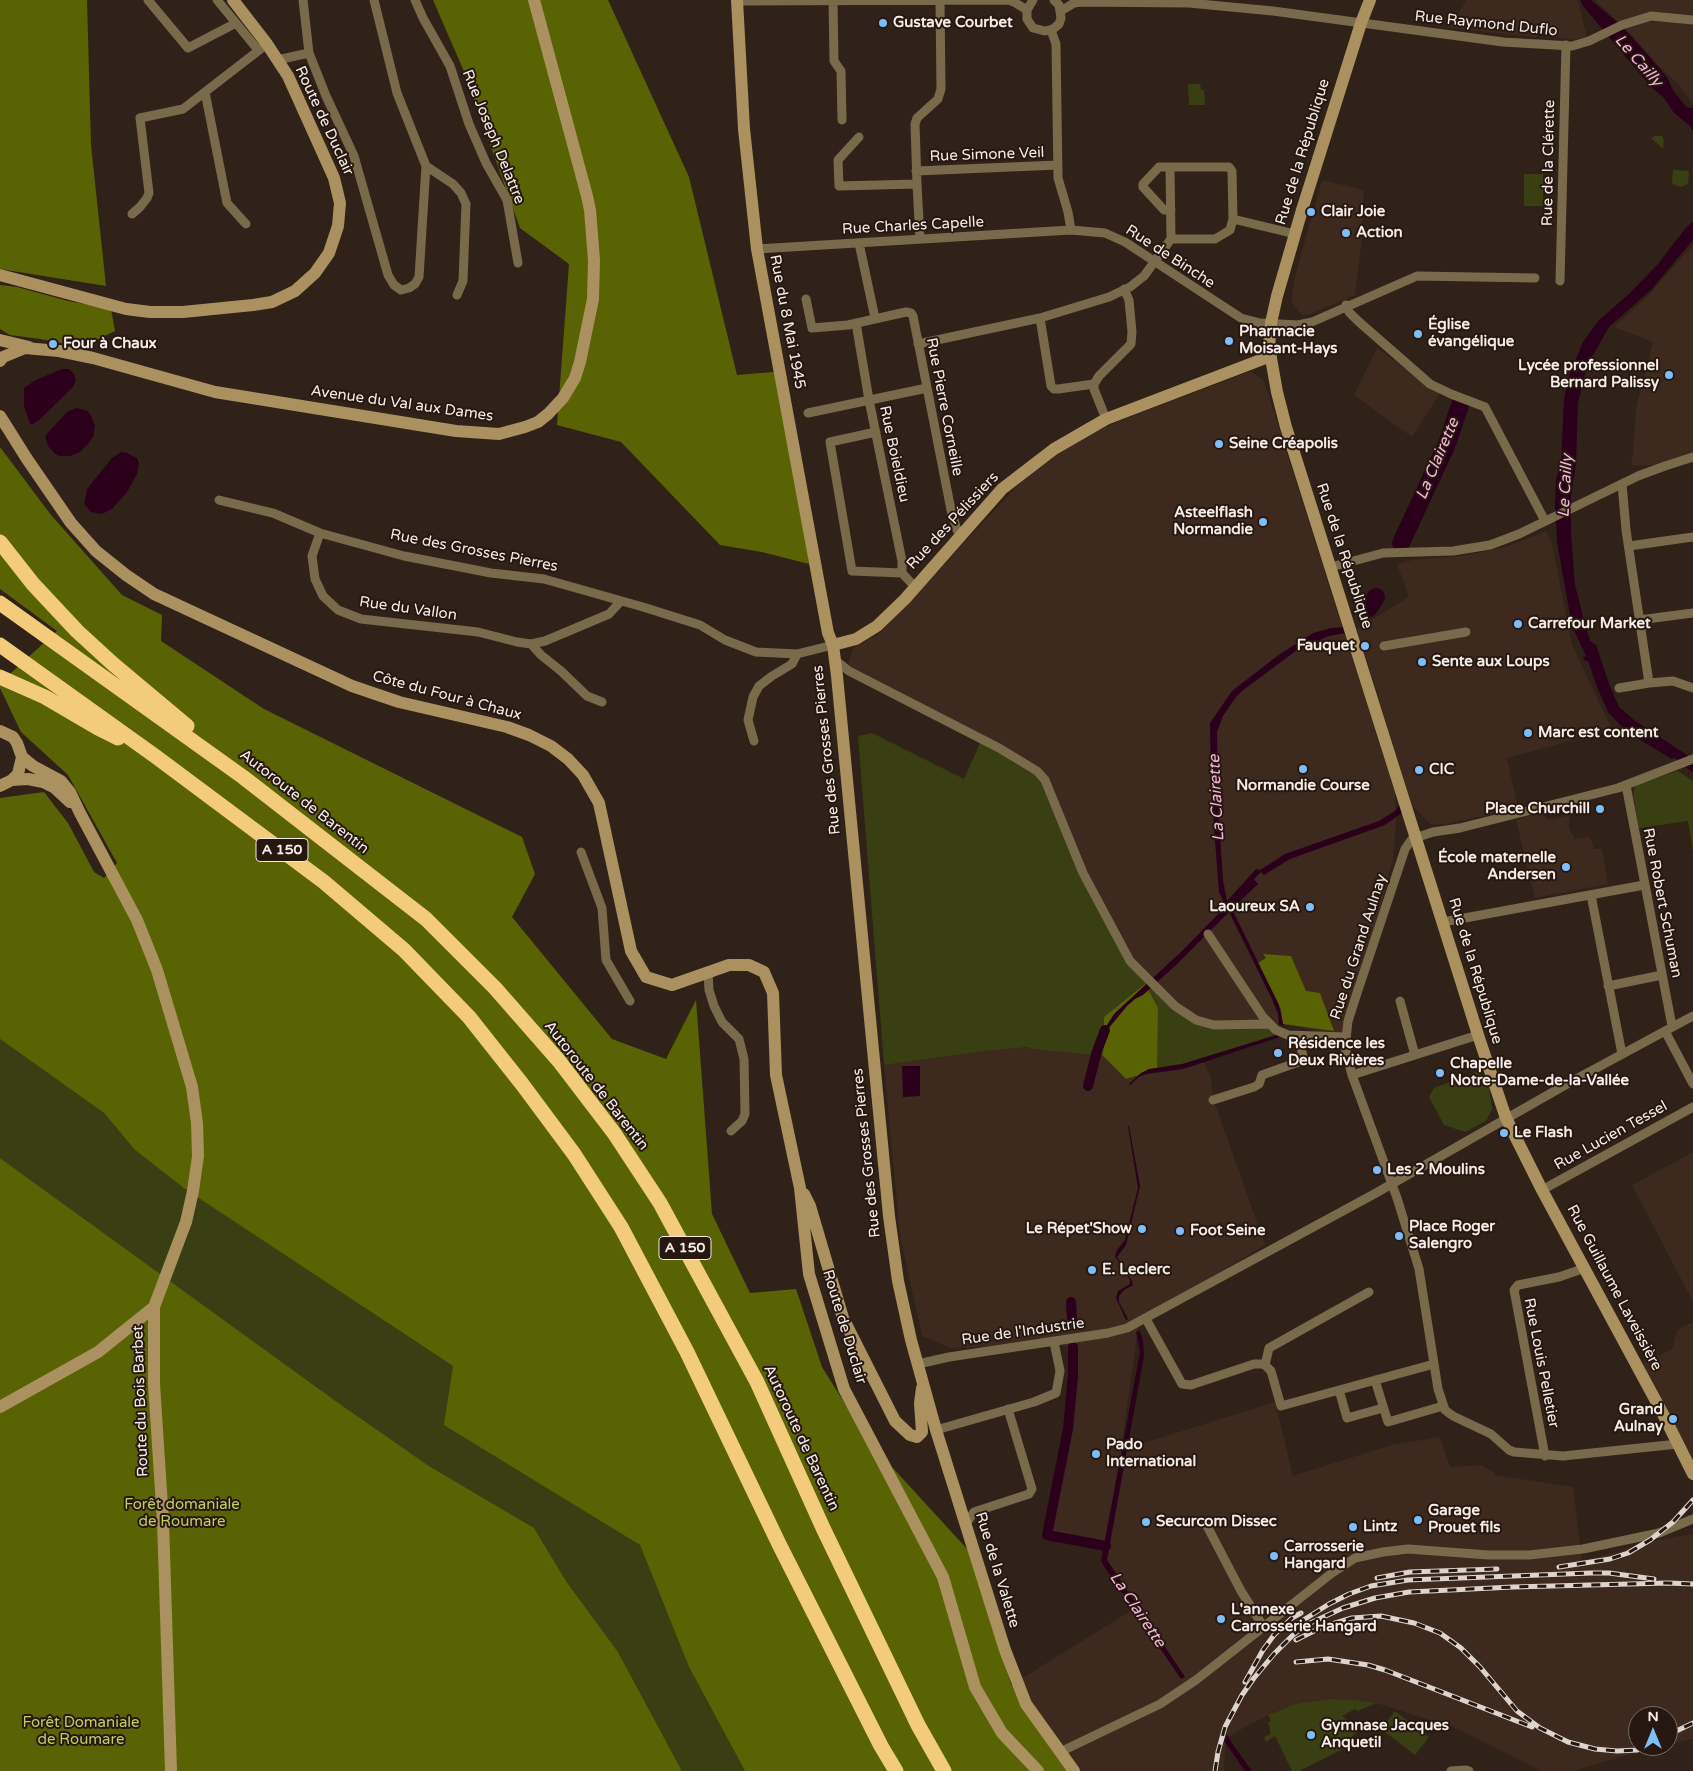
<!DOCTYPE html>
<html>
<head>
<meta charset="utf-8">
<style>
	body { margin:0 }
	#map { position:relative; width:1693px; height:1771px; overflow:hidden; background:#302219; font-family:"Varela Round",sans-serif }
	canvas { display:block }
	.north { position:absolute; left:1628px; top:1706px; width:50px; height:50px; box-sizing:border-box; background:#261810; border:1px solid #796d66; border-radius:50%; rotate:0deg; font-size:14px; font-weight:700; line-height:20px; text-align:center; color:#f6ece7 }
	.north::after { content:''; display:block; margin:auto; width:18px; height:22px; background:#7dbef9; clip-path:polygon(50% 0,100% 100%,50% 72%,0 100%) }
</style>
</head>
<body>
<div id="map">
<canvas width="1693" height="1771"></canvas>
<div class="north">N</div>
</div>
<script>
const ctx = document.querySelector('canvas').getContext('2d');
ctx.lineJoin = 'round';
function fillPath(path, color) { ctx.fillStyle = color; ctx.fill(path, 'evenodd'); }
const shape = rows => new Path2D(rows.map(r => 'M' + r).join(''));
function trace(path, color, width, dash) { ctx.strokeStyle = color; ctx.lineWidth = width; ctx.lineCap = dash ? 'butt' : 'round'; ctx.setLineDash(dash || []); ctx.stroke(path); }
function write(font, color, halo, rows, align = 'center') {
  ctx.font = font + ' "Varela Round",sans-serif'; ctx.lineWidth = 4; ctx.setLineDash([]); ctx.textBaseline = 'middle'; ctx.strokeStyle = halo; ctx.fillStyle = color; for (const [text, x, y, turn = 0] of rows) {
    ctx.save(); ctx.translate(x, y); ctx.rotate((+turn || 0) * Math.PI / 180); ctx.textAlign = isNaN(turn) ? turn : align; if (halo) ctx.strokeText(text, 0, 0); ctx.fillText(text, 0, 0); ctx.restore();
  }
}
fillPath(shape([
	[1467,0,1578,0,1587,37,1576,40,1551,37,1540,31,1537,37,1449,28],
	[1595,0,1693,0,1693,105,1679,85,1657,64,1629,32],
	[1322,180,1364,190,1361,246,1355,295,1308,315,1302,315,1291,301,1296,273],
	[1693,245,1693,454,1676,458,1656,465,1631,465,1633,453,1636,408,1653,342,1614,327,1644,300],
	[1377,348,1440,393,1412,437,1354,395],
	[1251,371,1264,381,1395,793,1396,823,1393,860,1345,1037,1284,1024,1196,1020,1130,961,1037,771,849,671,849,661,853,648,879,634,1021,482,1056,455,1085,436,1119,421],
	[1546,531,1552,543,1572,645,1611,727,1559,744,1507,758,1518,808,1447,824,1430,824,1412,805,1357,629,1409,597,1397,564,1416,559,1462,556,1507,547],
	[1542,812,1548,820,1569,816,1569,828,1575,839,1590,837,1594,849,1602,849,1608,884,1535,898,1516,820],
	[1030,1047,1030,1049,1103,1056,1126,1079,1157,1070,1203,1060,1211,1078,1213,1098,1265,1245,1139,1322,1121,1450,1275,1402,1293,1476,1391,1445,1440,1437,1450,1467,1482,1465,1492,1472,1493,1471,1494,1475,1573,1487,1582,1560,1615,1553,1646,1542,1693,1534,1693,1739,1668,1744,1668,1716,1638,1716,1638,1746,1658,1746,1574,1771,1542,1771,1458,1729,1376,1703,1356,1700,1331,1699,1295,1704,1274,1712,1245,1727,1229,1737,1226,1732,1224,1771,1074,1771,1011,1685,1132,1610,1101,1562,1104,1545,1047,1535,1068,1428,1073,1375,1073,1348,1054,1344,950,1348,922,1336,900,1236,884,1065,985,1051],
	[1693,1152,1693,1302,1632,1185],
	[1693,1321,1693,1468,1637,1367,1672,1349,1677,1331]
]), '#3d291d');
fillPath(shape([
	[1188,84,1200,84,1201,90,1204,90,1205,105,1189,105],
	[1655,136,1662,136,1664,140,1663,149,1651,138],
	[1673,170,1689,171,1688,184,1681,187,1672,184],
	[1524,174,1543,174,1543,206,1524,206],
	[872,733,964,779,982,739,1037,771,1083,873,1130,961,1196,1020,1268,1024,1276,1030,1277,1036,1203,1060,1157,1070,1157,1057,1104,1017,1103,1056,1030,1049,1029,1047,985,1051,884,1065,858,736],
	[1678,771,1693,781,1693,851,1688,821,1639,828,1633,793,1636,785],
	[0,1039,104,1113,135,1150,185,1189,453,1366,554,1491,640,1545,689,1667,745,1771,682,1771,618,1652,566,1581,534,1528,429,1466,337,1402,0,1158],
	[1479,1071,1489,1088,1492,1109,1486,1121,1465,1132,1444,1125,1429,1097,1434,1088],
	[1331,1699,1356,1700,1376,1703,1358,1711,1355,1709,1342,1716,1359,1729,1349,1740,1351,1745,1299,1771,1292,1771,1275,1736,1266,1742,1264,1737,1271,1734,1268,1722,1271,1721,1268,1715,1295,1704],
	[1395,1711,1429,1737,1415,1755,1381,1729]
]), '#393f13');
fillPath(shape([
	[0,0,87,0,91,145,106,286,0,269],
	[433,0,608,0,689,177,737,375,785,371,809,564,762,552,720,545,621,442,557,425,569,264,520,228,463,69],
	[0,285,17,287,68,301,111,309,115,331,82,347,40,339,10,335,0,329],
	[0,447,51,515,122,595,162,615,161,641,264,709,522,837,535,874,512,917,612,1039,666,1059,696,1000,712,1214,750,1293,796,1289,822,1367,869,1442,969,1551,1011,1684,1074,1771,745,1771,689,1667,640,1545,444,1425,453,1366,185,1189,135,1150,104,1113,0,1039,0,798,44,792,68,823,94,872,104,878,117,863,68,775,21,732,0,688,0,683,57,631,0,589],
	[1263,954,1291,956,1306,991,1320,993,1334,1031,1283,1024,1281,1010,1258,963,1266,958],
	[1145,984,1158,1008,1157,1070,1126,1079,1103,1056,1104,1017],
	[0,1158,337,1402,429,1466,534,1528,566,1581,618,1652,682,1771,0,1771]
]), '#596303');
fillPath(shape([
	[1580,0,1591,0,1617,22,1631,36,1667,77,1673,90,1686,107,1693,108,1693,131,1690,126,1674,113,1663,97,1652,88,1583,6],
	[1693,221,1693,240,1652,289,1609,327,1587,366,1578,403,1576,464,1571,496,1571,533,1575,585,1585,624,1590,641,1596,645,1609,684,1619,707,1634,720,1693,759,1693,773,1675,758,1672,759,1637,738,1620,725,1608,712,1597,687,1588,661,1585,661,1583,657,1586,656,1572,626,1557,542,1555,504,1556,479,1561,464,1564,399,1568,378,1583,342,1598,321,1630,293,1657,265,1685,229],
	[62,369,69,369,74,374,76,380,73,387,39,420,33,424,30,424,24,406,24,388,36,380],
	[77,408,88,411,91,416,95,426,93,437,87,445,80,452,70,456,60,456,55,454,48,446,45,436,67,412],
	[121,452,127,453,137,458,139,463,137,474,127,492,112,509,102,514,91,512,84,504,87,489,112,458],
	[1344,627,1346,633,1329,636,1297,650,1242,691,1236,697,1223,716,1217,732,1218,804,1223,880,1227,901,1256,869,1260,870,1285,854,1379,821,1395,811,1400,804,1403,812,1385,825,1290,859,1264,875,1261,872,1254,879,1258,884,1232,909,1279,1005,1283,1024,1284,1024,1283,1026,1279,1024,1278,1014,1272,999,1229,912,1176,965,1143,995,1135,999,1127,1006,1108,1029,1101,1043,1098,1041,1102,1033,1114,1014,1183,950,1226,906,1219,892,1211,789,1210,723,1232,691,1280,654,1313,633,1331,628],
	[1276,1035,1280,1037,1183,1069,1146,1074,1139,1077,1130,1085,1129,1084,1141,1073,1149,1069,1182,1064],
	[902,1066,920,1066,920,1096,903,1097],
	[1128,1126,1129,1126,1140,1186,1126,1245,1117,1257,1132,1281,1133,1285,1124,1290,1119,1296,1119,1302,1128,1319,1126,1320,1116,1298,1118,1291,1130,1284,1130,1280,1115,1256,1117,1250,1125,1240,1138,1188],
	[1139,1330,1143,1340,1144,1356,1107,1560,1185,1677,1181,1679,1105,1568,1101,1561,1140,1352,1136,1332],
	[1227,1735,1234,1746,1252,1771,1245,1771,1229,1748,1224,1741]
]), '#2b001b');
trace(shape([
	[1088,1086,1097,1051,1105,1030],
	[1071,1302,1072,1320],
	[1073,1347,1073,1375,1068,1429,1047,1535,1106,1546]
]), '#2b001b', 10);
trace(shape([
	[1401,543,1447,444,1461,402],
	[1369,608,1376,597]
]), '#2b001b', 18);
trace(shape([
	[148,0,188,48,236,23,258,50],
	[217,0,236,23],
	[415,0,423,18,450,66,469,124,486,163,507,200,518,263],
	[1033,0,1027,10,1027,19,1033,28,1045,31,1053,29,1059,24,1061,18,1059,5,1054,0],
	[738,1,1008,0,1014,2,1027,10],
	[833,1,834,61,841,71,842,120],
	[1061,11,1074,3,1081,2,1189,3,1273,11,1503,42,1572,46,1589,41,1622,25,1651,16,1693,20],
	[1051,30,1056,44,1058,178,1068,212,1071,230],
	[309,53,326,96,354,156,388,275,394,285,401,290,409,288,415,284,419,277,426,166,397,93,374,0],
	[277,60,309,53,303,0],
	[205,92,227,203,246,224],
	[859,137,838,160,839,186,917,184,920,239],
	[426,166,453,184,461,193,466,204,463,281,457,295],
	[1170,167,1159,167,1143,184,1143,187,1164,210,1171,210],
	[916,171,1058,165],
	[917,184,915,124,917,118,938,99,941,89,940,1],
	[132,214,140,207,147,198,149,193,140,118,183,109,267,44],
	[1233,219,1295,234],
	[859,243,875,318],
	[757,249,1071,230,1105,233,1125,242,1241,318,1260,323,1298,325,1312,322,1417,276,1535,278],
	[1560,281,1566,45],
	[806,299,812,328,848,325,906,312,911,313,913,316,951,510,957,530,961,534],
	[1346,305,1349,312,1358,321,1430,384,1451,394,1485,407,1545,521],
	[1040,318,1051,386,1054,389,1058,389,1094,384],
	[856,323,869,400,902,561,902,573,915,587],
	[918,344,1040,318,1109,297,1130,287,1144,276,1171,239,1170,167,1229,167,1232,171,1233,219,1230,230,1215,239,1171,239],
	[808,413,927,388],
	[1106,419,1094,389,1094,384,1099,376,1131,344,1132,332,1129,300,1124,289],
	[876,432,830,442,852,571,902,573],
	[1622,484,1626,530,1649,683,1673,681,1693,688],
	[219,500,273,513,320,533,404,556,491,573,544,579,643,607,700,625,725,640,756,652,797,654,833,645],
	[320,533,312,556,315,579,323,596,338,610,361,619,478,632,517,642,531,644,545,641,609,614,621,601],
	[1629,546,1693,537],
	[1331,567,1383,553,1453,551,1490,545,1519,534,1638,476,1665,466,1693,457],
	[1639,620,1693,613],
	[531,644,541,655,561,671,587,696,602,702],
	[1384,646,1466,632],
	[835,660,849,671,999,748,1037,771,1045,780,1083,873,1130,961,1175,1006,1196,1020,1214,1025,1268,1024],
	[1619,688,1649,683],
	[754,741,748,720,753,697,759,686,772,676,792,664,797,654],
	[1626,785,1672,1026],
	[581,852,602,908,606,960,630,1001],
	[1591,895,1622,1054],
	[1443,922,1644,885],
	[1208,934,1263,1017,1276,1030,1288,1035,1345,1037],
	[708,972,709,990,714,1006,722,1022,739,1039,744,1059,745,1114,742,1121,731,1131],
	[1608,986,1662,975],
	[1400,1001,1415,1055],
	[1665,1031,1693,1084],
	[1352,1075,1478,1035],
	[1213,1100,1254,1087,1259,1084,1262,1075,1304,1060,1300,1044,1300,1036],
	[1542,1190,1693,1107],
	[1146,1319,1182,1384,1191,1385,1254,1364,1261,1364,1265,1365,1271,1371,1281,1406,1434,1364],
	[918,1364,949,1357,1108,1333,1127,1328,1376,1193,1567,1084,1693,1016],
	[1265,1365,1269,1348,1369,1292],
	[1375,1380,1388,1422,1443,1406],
	[1339,1390,1347,1418,1383,1408],
	[936,1430,1034,1402,1056,1393,1060,1371,1054,1342],
	[1678,1444,1563,1456,1514,1452,1509,1450,1491,1434,1453,1416,1445,1410,1438,1389,1419,1269,1397,1198,1352,1075,1345,1048,1348,1021,1357,993,1405,849,1412,839,1433,832,1460,828,1618,788,1693,759],
	[1545,1456,1514,1290,1518,1285,1559,1277,1585,1268],
	[966,1524,974,1512,1029,1494,1032,1489,1008,1409],
	[1206,1524,1241,1591,1263,1626],
	[1060,1752,1160,1704,1196,1680,1332,1573,1355,1558,1383,1552,1408,1549,1489,1555,1529,1555,1583,1549,1659,1533,1693,1519],
	[1451,1771,1466,1770,1469,1771]
]), '#7a6a4c', 9);
trace(shape([
	[737,0,744,129,757,249,828,633,833,645,837,676,889,1216,898,1281,911,1340,936,1430,1005,1650,1026,1704,1074,1771],
	[1370,0,1361,23,1302,210,1277,296,1271,323,1269,347,1277,392,1286,427,1479,1038,1506,1118,1542,1190,1664,1416,1693,1474],
	[0,275,126,309,150,312,183,312,253,305,272,302,295,291,315,273,329,253,338,226,340,203,334,178,288,76,267,44,233,0],
	[0,340,29,347],
	[0,361,3,357,25,348,59,351,93,358,215,392,456,431,499,434,525,427,538,422,548,414,563,398,575,378,580,362,593,299,594,260,590,210,587,196,534,0],
	[0,416,27,459,71,523,96,551,126,575,154,594,352,686,399,702,507,727,529,735,551,746,568,759,583,775,599,803,631,951,646,977,672,985,729,965,749,965,764,972,773,993,776,1075,800,1188,809,1274,844,1389,943,1577,975,1687,1002,1733,1038,1771],
	[833,645,856,639,877,626,905,599,1002,489,1054,449,1106,419,1271,356],
	[0,731,13,737,17,743,22,757,18,774,12,780,0,786],
	[12,780,28,779,43,782,55,788,70,802],
	[804,1194,810,1206,843,1318,895,1421,910,1435,917,1437,922,1432,920,1403,922,1388],
	[154,1307,154,1384,163,1521,171,1771],
	[0,1407,98,1352,154,1307,186,1222,193,1191,198,1156,197,1123,192,1087,157,970,137,920,80,813,70,792,61,781,33,766,22,757]
]), '#aa915f', 12);
trace(shape([
	[0,542,33,584,77,631,113,664,187,726],
	[0,603,243,777,426,919,495,988,559,1061,614,1133,660,1203,757,1382,823,1528,918,1725,944,1771],
	[0,645,155,756,324,882,404,950,469,1017,522,1084,574,1154,621,1227,687,1352,779,1544,881,1746,896,1771],
	[0,677,45,697,98,728,118,738]
]), '#f2cb7b', 15);
const rail = shape([
	[1559,1567,1610,1559,1628,1553,1650,1540,1673,1522,1693,1500],
	[1377,1578,1410,1572,1497,1569],
	[1297,1624,1329,1604,1349,1594,1371,1586,1408,1580,1591,1573,1609,1573,1654,1579],
	[1296,1640,1322,1627,1352,1618,1381,1616,1414,1623,1440,1633,1461,1648,1480,1667,1517,1711,1540,1728,1568,1742,1595,1749,1617,1751,1637,1750,1653,1746],
	[1296,1662,1328,1659,1368,1665,1385,1670,1532,1727],
	[1245,1682,1263,1650,1274,1635,1292,1618,1301,1613],
	[1668,1735,1693,1723],
	[1215,1771,1218,1752,1225,1727,1242,1695,1254,1678,1274,1654,1293,1635,1306,1625,1343,1608,1375,1598,1409,1592,1513,1587,1668,1583,1693,1584]
]);
trace(rail, '#ded4ce', 5);
trace(rail, '#261810', 3, [9]);
for (const [x, y, r, color] of [
	[883,23,5,"#7dbef9"],
	[1311,212,5,"#7dbef9"],
	[1346,233,5,"#7dbef9"],
	[1418,334,5,"#7dbef9"],
	[1229,341,5,"#7dbef9"],
	[53,344,5,"#7dbef9"],
	[1669,375,5,"#7dbef9"],
	[1219,444,5,"#7dbef9"],
	[1263,522,5,"#7dbef9"],
	[1518,624,5,"#7dbef9"],
	[1365,646,5,"#7dbef9"],
	[1422,662,5,"#7dbef9"],
	[1528,733,5,"#7dbef9"],
	[1303,769,5,"#7dbef9"],
	[1419,770,5,"#7dbef9"],
	[1600,809,5,"#7dbef9"],
	[1566,867,5,"#7dbef9"],
	[1310,907,5,"#7dbef9"],
	[1278,1053,5,"#7dbef9"],
	[1440,1073,5,"#7dbef9"],
	[1504,1133,5,"#7dbef9"],
	[1377,1170,5,"#7dbef9"],
	[1142,1229,5,"#7dbef9"],
	[1180,1231,5,"#7dbef9"],
	[1399,1236,5,"#7dbef9"],
	[1092,1270,5,"#7dbef9"],
	[1673,1419,5,"#7dbef9"],
	[1096,1454,5,"#7dbef9"],
	[1418,1520,5,"#7dbef9"],
	[1146,1522,5,"#7dbef9"],
	[1353,1527,5,"#7dbef9"],
	[1274,1556,5,"#7dbef9"],
	[1221,1619,5,"#7dbef9"],
	[1311,1735,5,"#7dbef9"]
]) { const dot = new Path2D(); dot.arc(x, y, r, 0, 2 * Math.PI); ctx.fillStyle = color; ctx.fill(dot); trace(dot, '#261810', 2); }
for (const [x, y, w] of [
	[282,850,52],
	[685,1248,52]
]) { const box = new Path2D(); box.roundRect(x - w / 2, y - 11.5, w, 23, 4); ctx.fillStyle = '#261810'; ctx.fill(box); trace(box, '#f6ece7', 1); }
write('bold 14px', '#f6ece7', null, [
	["A 150",282,850],
	["A 150",685,1248]
]);
write('bold 15px', '#f6ece7', '#261810', [
	["Gustave Courbet",893,23],
	["Clair Joie",1321,212],
	["Action",1356,233],
	["Église",1428,325],
	["évangélique",1428,342],
	["Pharmacie",1239,332],
	["Moisant-Hays",1239,349],
	["Four à Chaux",63,344],
	["Lycée professionnel",1659,366,"right"],
	["Bernard Palissy",1659,383,"right"],
	["Seine Créapolis",1229,444],
	["Asteelflash",1253,513,"right"],
	["Normandie",1253,530,"right"],
	["Carrefour Market",1528,624],
	["Fauquet",1355,646,"right"],
	["Sente aux Loups",1432,662],
	["Marc est content",1538,733],
	["CIC",1429,770],
	["Normandie Course",1303,786,"center"],
	["Place Churchill",1590,809,"right"],
	["École maternelle",1556,858,"right"],
	["Andersen",1556,875,"right"],
	["Laoureux SA",1300,907,"right"],
	["Résidence les",1288,1044],
	["Deux Rivières",1288,1061],
	["Chapelle",1450,1064],
	["Notre-Dame-de-la-Vallée",1450,1081],
	["Le Flash",1514,1133],
	["Les 2 Moulins",1387,1170],
	["Place Roger",1409,1227],
	["Salengro",1409,1244],
	["Le Répet'Show",1132,1229,"right"],
	["Foot Seine",1190,1231],
	["E. Leclerc",1102,1270],
	["Grand",1663,1410,"right"],
	["Aulnay",1663,1427,"right"],
	["Pado",1106,1445],
	["International",1106,1462],
	["Garage",1428,1511],
	["Prouet fils",1428,1528],
	["Securcom Dissec",1156,1522],
	["Lintz",1363,1527],
	["Carrosserie",1284,1547],
	["Hangard",1284,1564],
	["L'annexe",1231,1610],
	["Carrosserie Hangard",1231,1627],
	["Gymnase Jacques",1321,1726],
	["Anquetil",1321,1743]
], 'left');
write('15px', '#f6ece7', '#261810', [
	["Rue Raymond Duflo",1486,24,6],
	["Route de Duclair",324,121,65],
	["Rue Joseph Delattre",493,137,68],
	["Rue de la République",1303,152,-73],
	["Rue Simone Veil",987,155,-2],
	["Rue de la Clérette",1549,163,-89],
	["Rue Charles Capelle",913,226,-3],
	["Rue de Binche",1170,257,33],
	["Rue du 8 Mai 1945",787,322,79],
	["Avenue du Val aux Dames",402,404,8],
	["Rue Pierre Corneille",944,407,79],
	["Rue Boieldieu",894,454,78],
	["Rue des Pélissiers",953,521,-47],
	["Rue des Grosses Pierres",474,551,11],
	["Rue de la République",1344,556,72],
	["Rue du Vallon",408,609,8],
	["Côte du Four à Chaux",447,696,15],
	["Rue des Grosses Pierres",827,750,-96],
	["Autoroute de Barentin",304,802,38],
	["Rue Robert Schuman",1662,903,79],
	["Rue du Grand Aulnay",1359,947,-72],
	["Rue de la République",1475,971,73],
	["Autoroute de Barentin",596,1086,52],
	["Rue Lucien Tessel",1611,1136,-29],
	["Rue des Grosses Pierres",867,1153,-96],
	["Rue Guillaume Laveissière",1614,1288,62],
	["Route de Duclair",844,1327,73],
	["Rue de l'Industrie",1023,1332,-8],
	["Rue Louis Pelletier",1541,1363,79],
	["Route du Bois Barbet",141,1401,-92],
	["Autoroute de Barentin",801,1438,65],
	["Rue de la Valette",997,1570,73]
]);
write('15px', '#becf60', '#261810', [
	["Forêt domaniale",182,1505],
	["de Roumare",182,1522],
	["Forêt Domaniale",81,1723],
	["de Roumare",81,1740]
]);
write('italic 16px', '#f4b6d7', '#261810', [
	["Le Cailly",1638,61,49],
	["La Clairette",1438,459,-67],
	["Le Cailly",1566,486,-87],
	["La Clairette",1217,798,-93],
	["La Clairette",1137,1610,56]
]);
</script>
</body>
</html>
